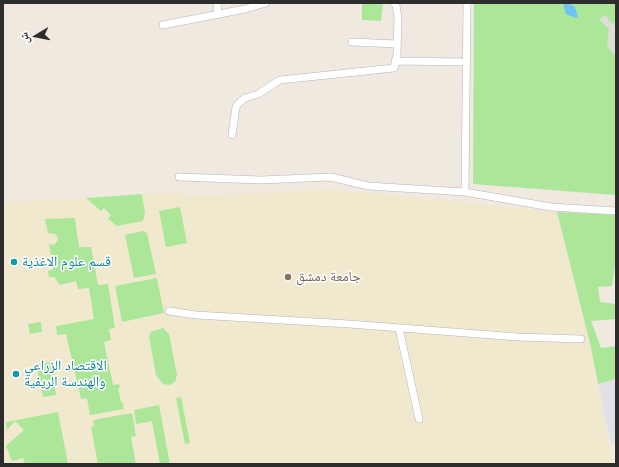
<!DOCTYPE html>
<html>
<head>
<meta charset="utf-8">
<style>
	body { margin:0 }
	#map { position:relative; width:619px; height:467px; overflow:hidden; background:#efe9df; font-family:"Open Sans","Noto Naskh Arabic",sans-serif }
	canvas { display:block }
	.frame { position:absolute; inset:0; border:4px solid #2d2d2d; pointer-events:none }
	.north { position:absolute; left:16px; top:16px; width:40px; height:40px; -webkit-text-stroke:3px #fff; paint-order:stroke; rotate:260deg; font-size:11px; font-weight:700; line-height:16px; text-align:center; color:#2d2d2d }
	.north::after { content:''; display:block; margin:auto; width:14px; height:18px; background:#2d2d2d; clip-path:polygon(50% 0,100% 100%,50% 72%,0 100%) }
</style>
</head>
<body>
<div id="map">
<canvas width="619" height="467"></canvas>
<div class="frame"></div>
<div class="north">ش</div>
</div>
<script>
const ctx = document.querySelector('canvas').getContext('2d');
ctx.lineJoin = 'round';
function fillPath(path, color) { ctx.fillStyle = color; ctx.fill(path, 'evenodd'); }
const shape = rows => new Path2D(rows.map(r => 'M' + r).join(''));
function trace(path, color, width, dash) { ctx.strokeStyle = color; ctx.lineWidth = width; ctx.lineCap = dash ? 'butt' : 'round'; ctx.setLineDash(dash || []); ctx.stroke(path); }
function write(font, color, halo, rows, align = 'center') {
  ctx.font = font + ' "Open Sans","Noto Naskh Arabic",sans-serif'; ctx.lineWidth = 3; ctx.setLineDash([]); ctx.textBaseline = 'middle'; ctx.strokeStyle = halo; ctx.fillStyle = color; for (const [text, x, y, turn = 0] of rows) {
    ctx.save(); ctx.translate(x, y); ctx.rotate((+turn || 0) * Math.PI / 180); ctx.textAlign = isNaN(turn) ? turn : align; if (halo) ctx.strokeText(text, 0, 0); ctx.fillText(text, 0, 0); ctx.restore();
  }
}
fillPath(shape([
	[616,379,616,443,611,444,598,384]
]), '#e2dfe7');
fillPath(shape([
	[331,189,557,212,590,343,612,464,3,464,3,202,177,193,184,197]
]), '#f1e9ce');
fillPath(shape([
	[362,3,383,3,381,21,362,20],
	[474,3,616,3,616,195,473,184],
	[142,194,145,213,143,221,117,226,108,219,111,215,104,208,101,211,86,198],
	[180,207,187,243,166,247,159,211],
	[557,212,616,215,616,259,612,286,598,287,600,302,616,304,616,319,591,321,601,348,616,346,616,379,598,384,590,343],
	[75,218,79,247,91,247,98,285,108,284,115,328,109,329,111,340,104,342,113,385,119,384,120,388,118,388,121,402,123,403,124,409,90,415,87,398,81,399,66,334,57,335,56,326,94,319,89,288,78,289,76,281,60,285,54,277,49,277,48,271,53,269,49,244,54,245,58,240,56,234,48,233,45,219],
	[143,231,147,233,156,274,134,278,125,235],
	[157,278,164,313,122,322,115,286],
	[41,322,42,332,30,334,28,324],
	[163,328,169,334,177,375,175,382,169,385,163,384,156,375,149,337,151,332],
	[50,362,54,379,40,383,36,365],
	[54,383,56,395,43,397,41,385],
	[181,397,190,443,185,444,176,398],
	[159,405,170,464,160,464,152,421,136,424,134,410],
	[58,412,68,464,25,464,23,458,12,461,6,446,24,430,15,421,7,430,6,422],
	[132,413,136,436,131,437,136,464,98,464,91,427,94,426,93,420]
]), '#ace799');
fillPath(shape([
	[605,15,612,24,616,21,616,56,610,50,607,44,609,29,599,19]
]), '#dedcd6');
fillPath(shape([
	[568,3,575,7,578,17,576,18,566,14,563,4]
]), '#6dc3f5');
const minor = shape([
	[217,3,218,14],
	[163,25,245,9,266,3],
	[352,42,397,44],
	[395,61,467,62],
	[232,135,236,107,238,104,245,98,258,94,280,80,394,68,397,54,398,17,396,5,394,3],
	[179,177,261,180,331,177,368,186,465,192,551,207,616,211],
	[465,192,467,3],
	[169,311,196,315,349,324,518,337,581,339],
	[399,328,419,419]
]);
trace(minor, '#b3b3c1', 8);
trace(minor, '#fff', 7);
for (const [x, y, r, color] of [
	[14,262,4,"#0f9aa8"],
	[288,277,4,"#8d6e63"],
	[16,374,4,"#0f9aa8"]
]) { const dot = new Path2D(); dot.arc(x, y, r, 0, 2 * Math.PI); ctx.fillStyle = color; ctx.fill(dot); trace(dot, '#fff', 1.5); }
write('14px', '#0d838f', '#fff', [
	["قسم علوم الاغذية",22,262],
	["الاقتصاد الزراعي",24,366],
	["والهندسة الريفية",24,382]
], 'left');
write('14px', '#785e54', '#fff', [
	["جامعة دمشق",296,277]
], 'left');
</script>
</body>
</html>
